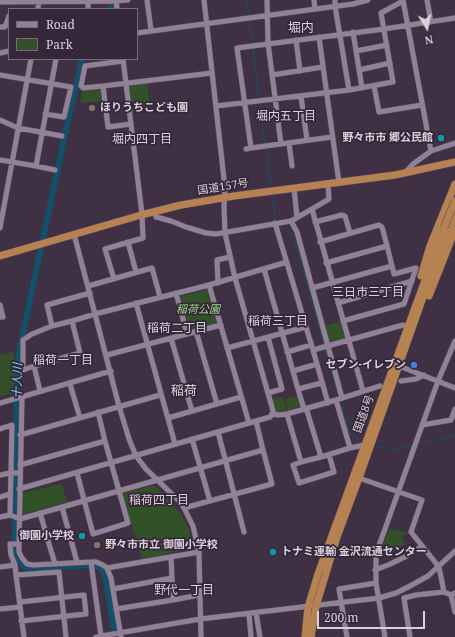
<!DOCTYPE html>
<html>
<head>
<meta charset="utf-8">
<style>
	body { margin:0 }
	#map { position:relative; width:455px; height:637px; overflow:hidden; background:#3f3143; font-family:"Noto Serif",serif }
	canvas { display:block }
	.legend { position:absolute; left:8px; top:8px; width:130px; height:52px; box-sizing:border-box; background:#352739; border:1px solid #776b7b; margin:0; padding:5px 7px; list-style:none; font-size:12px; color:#dad1dd }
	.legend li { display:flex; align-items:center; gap:8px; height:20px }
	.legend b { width:20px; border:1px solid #776b7b }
	.north { position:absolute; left:407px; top:8px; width:40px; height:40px; -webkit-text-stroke:3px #352739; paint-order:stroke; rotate:170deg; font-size:11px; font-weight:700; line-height:16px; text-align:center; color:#dad1dd }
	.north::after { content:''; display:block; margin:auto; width:14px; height:18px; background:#dad1dd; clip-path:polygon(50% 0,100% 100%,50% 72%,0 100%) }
	.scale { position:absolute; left:317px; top:611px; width:108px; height:18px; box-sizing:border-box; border:2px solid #dad1dd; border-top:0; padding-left:5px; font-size:12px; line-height:14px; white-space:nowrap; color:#dad1dd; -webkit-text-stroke:3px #352739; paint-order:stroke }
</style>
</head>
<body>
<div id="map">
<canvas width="455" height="637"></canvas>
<ul class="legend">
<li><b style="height:5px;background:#918196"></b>Road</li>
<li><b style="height:11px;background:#335129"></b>Park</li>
</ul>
<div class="north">N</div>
<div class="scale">200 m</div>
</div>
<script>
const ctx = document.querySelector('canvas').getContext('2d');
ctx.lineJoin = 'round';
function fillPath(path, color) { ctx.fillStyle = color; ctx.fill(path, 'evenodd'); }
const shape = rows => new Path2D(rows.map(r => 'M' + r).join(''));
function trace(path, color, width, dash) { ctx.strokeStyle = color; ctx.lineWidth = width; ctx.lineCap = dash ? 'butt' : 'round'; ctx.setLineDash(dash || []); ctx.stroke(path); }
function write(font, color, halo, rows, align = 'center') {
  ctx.font = font + ' "Noto Serif","Noto Sans JP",serif'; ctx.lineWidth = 3.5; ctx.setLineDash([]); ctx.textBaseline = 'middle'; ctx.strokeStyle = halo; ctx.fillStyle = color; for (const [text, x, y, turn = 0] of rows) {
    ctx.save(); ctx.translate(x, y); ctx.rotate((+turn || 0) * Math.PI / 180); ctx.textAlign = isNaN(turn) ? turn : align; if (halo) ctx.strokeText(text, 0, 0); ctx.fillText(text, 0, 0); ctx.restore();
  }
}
fillPath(shape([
	[147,82,150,109,131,112,127,85],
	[101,90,102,101,80,103,82,91],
	[207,290,217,323,190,331,179,297],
	[341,322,346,339,330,343,325,326],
	[14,352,14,393,0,396,0,355],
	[298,396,301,406,288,410,285,399],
	[283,397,287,410,276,413,272,399],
	[62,484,67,502,23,514,22,493],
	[153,485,163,493,181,514,189,529,194,548,142,559,122,494],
	[389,529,408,532,401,538,405,544,381,557,382,548]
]), '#335129');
trace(shape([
	[247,0,249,15],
	[249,20,252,43],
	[253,48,259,99],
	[260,104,265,144],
	[266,147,271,188],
	[272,195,276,221],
	[279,226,293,235,324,345],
	[325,349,338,394],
	[341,404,348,428,351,434,357,439,361,440],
	[418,444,455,436],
	[376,446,393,449,412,445]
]), '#12506b', 1);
trace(shape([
	[111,9,112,0],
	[82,59,66,130,19,352,17,372,15,550,18,560,26,568,35,569,92,565,99,567,104,572,105,576,114,628]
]), '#12506b', 6);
const minor = shape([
	[88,0,88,9],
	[116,0,117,9],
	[147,0,151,30],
	[267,0,268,43,281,144],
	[314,0,315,9],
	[335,0,335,6,349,90],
	[403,0,431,151,413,164,406,172],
	[427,0,431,22],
	[0,2,116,1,128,0],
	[38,9,39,0],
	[0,27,5,27,9,16],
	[353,32,362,88],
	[137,33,353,4,368,0],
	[319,37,339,183],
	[296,40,300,71],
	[356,51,387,45],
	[0,53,9,51],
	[123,61,85,66,81,86,83,88,103,86,212,73],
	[359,70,390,63],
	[0,75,71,87,64,117,45,114],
	[272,75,323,67],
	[103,86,108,127,131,124],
	[374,86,379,112,422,105],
	[301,96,307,140],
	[216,106,349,90,393,82,381,13,403,1],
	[0,120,18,128,62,136],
	[289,143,292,166],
	[251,148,332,137],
	[246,149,251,148,237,48,384,29,455,18],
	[431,151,455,143],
	[0,160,36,166,56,59],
	[36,166,55,170],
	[328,184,329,199,312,209,363,391],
	[294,188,297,217],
	[155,211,156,217,171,221,186,227,206,233,216,234,291,221,312,209],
	[291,221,297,232,342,398],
	[315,222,342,215,345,216,350,233],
	[275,223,306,327],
	[0,228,31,59],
	[74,234,119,406,129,439,136,456,146,469,179,501,184,508,193,526,199,552,201,637],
	[128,242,136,272],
	[320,242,379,225,382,227,387,246],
	[326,263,387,246,394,274,416,268,404,304,343,321],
	[264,269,298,389,304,409,307,411,321,457,301,462,287,414],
	[114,279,105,249,143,238,142,214,123,59],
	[218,283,217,260,230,257],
	[209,285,249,423],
	[88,286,152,268,160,297],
	[312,288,392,266],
	[176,293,187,334],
	[136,303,175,444],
	[338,303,412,281],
	[0,305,3,317,0,317],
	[72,321,95,314,209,285,287,262],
	[196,331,217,404],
	[268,337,282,389,268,393],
	[171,338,192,411],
	[227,348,306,327,313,350,403,325,407,327],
	[313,350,328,403],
	[287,352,311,345],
	[107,355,221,325],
	[34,366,23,370,23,340,32,334,52,326],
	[399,366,455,388],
	[293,371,317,364],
	[401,381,416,379,424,375],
	[70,384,80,418],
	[298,389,322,383],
	[40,391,34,366,80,353,72,321,52,326,47,305,90,293],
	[22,397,19,544,19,552,22,558,27,564,33,565,91,562,96,562,103,565,107,568,111,578,121,637],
	[336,400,350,448,364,445],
	[0,403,111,371],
	[272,414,279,415,287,414,336,400,380,386],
	[168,418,241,397],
	[422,425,451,420,455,409],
	[0,429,12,425,10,515,0,517],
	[218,432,244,532],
	[20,435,160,395],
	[192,439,210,501],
	[321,457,350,448],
	[301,462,293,465,299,483,334,472,329,455],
	[20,465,105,441,98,412],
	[77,473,93,534,128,523,105,441],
	[0,475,10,473,20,473],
	[359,478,422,500,411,532,439,567,444,592],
	[19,489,270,417,272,414,273,411,268,393,235,278,225,233,224,206,225,188,204,0],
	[0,497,10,494],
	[62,507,77,562],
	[184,508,272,484,263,450],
	[40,513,55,564],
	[10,515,20,519,263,450,256,421],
	[19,544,10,544,11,555,15,565,16,575,59,572,66,637],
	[91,562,101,636],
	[0,567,15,565],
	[107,568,199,552],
	[375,570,388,565,405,557,422,546],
	[16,575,24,637],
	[113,589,172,578],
	[451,595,455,612],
	[173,600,199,595],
	[20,602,84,595,86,614,21,621],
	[0,609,20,607],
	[116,609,173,600,171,557],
	[256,613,260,637],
	[249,614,251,637],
	[96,637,200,619,379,598,396,593,410,586,428,576,455,551],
	[347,637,339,589,376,583],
	[385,637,376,583,376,554,438,381,455,341],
	[410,637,404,598,416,595,444,592,451,595,455,593]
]);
const highway = shape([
	[0,256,141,215,181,205,234,196,395,175,455,162],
	[421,276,430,246,455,184],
	[429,296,455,230],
	[305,637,308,607,318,574,444,228],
	[311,637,316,606,337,537,359,478,427,286,455,215]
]);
trace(minor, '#584d5c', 6);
trace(highway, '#584d5c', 8);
trace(minor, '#918196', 5);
trace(highway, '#b68251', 7);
const highwayBridge = shape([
	[444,228,455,201]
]);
trace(highwayBridge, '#584d5c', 8, []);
trace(highwayBridge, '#b68251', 7);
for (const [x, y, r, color] of [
	[92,108,4,"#8d6e63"],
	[441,138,4,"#0f9aa8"],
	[414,365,4,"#3f7fe0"],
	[82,536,4,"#0f9aa8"],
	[97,545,4,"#8d6e63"],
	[273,552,4,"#0f9aa8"]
]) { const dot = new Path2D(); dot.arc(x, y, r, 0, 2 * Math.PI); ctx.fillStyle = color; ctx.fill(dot); trace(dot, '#352739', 1.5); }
write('bold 11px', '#dad1dd', '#352739', [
	["ほりうちこども園",100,108],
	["野々市市 郷公民館",433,138,"right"],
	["セブン-イレブン",406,365,"right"],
	["御園小学校",74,536,"right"],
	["野々市市立 御園小学校",105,545],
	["トナミ運輸 金沢流通センター",281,552]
], 'left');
write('11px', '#dad1dd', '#352739', [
	["国道157号",223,187,-9],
	["国道8号",364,414,-70]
]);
write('italic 11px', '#9dd889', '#352739', [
	["稲荷公園",198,310]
]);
write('12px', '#dad1dd', '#352739', [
	["堀内五丁目",286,117],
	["堀内四丁目",142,140],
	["三日市三丁目",368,293],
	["稲荷三丁目",278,322],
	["稲荷二丁目",177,329],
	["稲荷一丁目",63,361],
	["稲荷四丁目",159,501],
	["野代一丁目",184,591]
]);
write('italic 12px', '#7acbf5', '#352739', [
	["十人川",18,381,-89]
]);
write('13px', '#dad1dd', '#352739', [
	["堀内",301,28],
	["稲荷",184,391]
]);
</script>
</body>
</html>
